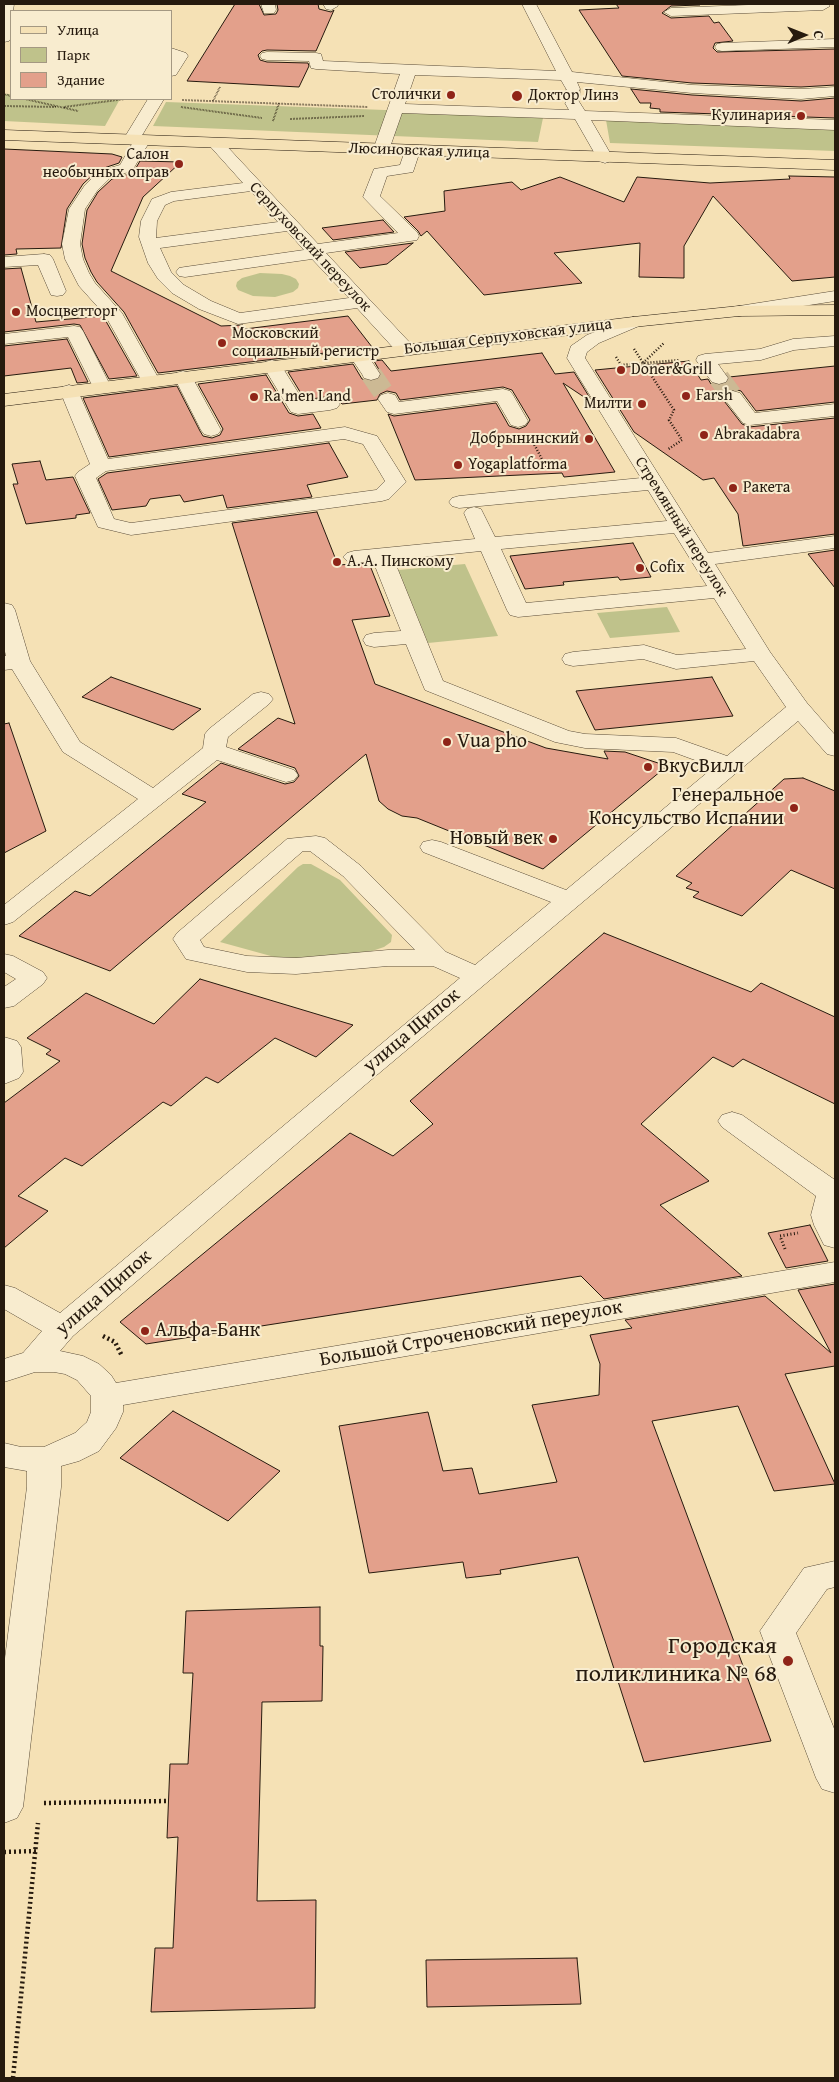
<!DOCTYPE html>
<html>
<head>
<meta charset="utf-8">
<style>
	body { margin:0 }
	#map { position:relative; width:839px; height:2082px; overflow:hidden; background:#f5e1b5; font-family:"Gentium Book Plus",serif }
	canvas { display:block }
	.frame { position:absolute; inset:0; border:5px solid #261a0e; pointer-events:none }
	.legend { position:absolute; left:10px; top:10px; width:162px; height:90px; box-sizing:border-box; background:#f8eccf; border:1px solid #a49882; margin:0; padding:6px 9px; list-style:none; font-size:15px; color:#261a0e }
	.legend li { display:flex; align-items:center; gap:10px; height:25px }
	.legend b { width:25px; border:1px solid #a49882 }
	.north { position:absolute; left:779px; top:10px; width:50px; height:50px; -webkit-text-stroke:4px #f8eccf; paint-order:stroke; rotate:89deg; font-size:14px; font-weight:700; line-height:20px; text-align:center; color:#261a0e }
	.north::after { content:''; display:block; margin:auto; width:18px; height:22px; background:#261a0e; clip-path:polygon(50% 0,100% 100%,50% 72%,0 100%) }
</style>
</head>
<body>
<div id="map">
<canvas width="839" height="2082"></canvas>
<div class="frame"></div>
<ul class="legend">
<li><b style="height:6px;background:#f5e1b5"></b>Улица</li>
<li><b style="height:14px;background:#bfc28b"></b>Парк</li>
<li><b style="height:14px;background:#e3a08b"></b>Здание</li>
</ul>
<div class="north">С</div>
</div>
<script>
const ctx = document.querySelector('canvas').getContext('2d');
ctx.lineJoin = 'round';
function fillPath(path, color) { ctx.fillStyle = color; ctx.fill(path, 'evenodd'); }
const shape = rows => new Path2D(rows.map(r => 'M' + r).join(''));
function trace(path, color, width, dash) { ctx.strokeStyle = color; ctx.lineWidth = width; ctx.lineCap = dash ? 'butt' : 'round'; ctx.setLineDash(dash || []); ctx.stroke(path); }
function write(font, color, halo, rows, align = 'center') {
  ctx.font = font + ' "Gentium Book Plus",serif'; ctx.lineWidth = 4; ctx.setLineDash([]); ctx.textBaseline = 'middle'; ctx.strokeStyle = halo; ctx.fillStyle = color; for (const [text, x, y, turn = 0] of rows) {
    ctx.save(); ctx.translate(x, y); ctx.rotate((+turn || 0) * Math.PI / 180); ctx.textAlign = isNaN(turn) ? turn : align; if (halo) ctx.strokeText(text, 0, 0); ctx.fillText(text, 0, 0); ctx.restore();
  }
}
fillPath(shape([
	[4,94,11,94,11,99,120,99,105,126,4,121],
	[166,102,385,110,543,118,538,142,153,126],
	[606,120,835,129,835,151,610,143],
	[260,273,282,274,290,276,296,279,299,284,298,288,293,292,275,297,253,296,238,290,236,286,237,282,242,278],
	[465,564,498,636,428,643,398,570],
	[667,607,680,632,610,638,597,613],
	[303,864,311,864,340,880,392,935,391,942,384,947,372,951,289,961,220,942,298,867]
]), '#bfc28b');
const building = shape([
	[235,4,259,4,264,15,276,14,278,10,277,4,318,4,319,9,331,12,334,10,316,51,267,50,262,51,258,55,260,60,267,62,308,63,309,66,299,87,187,81,235,4],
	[616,4,700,4,700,5,671,6,662,13,671,18,709,16,714,23,719,22,733,41,715,43,713,48,717,52,835,49,835,85,801,87,692,83,622,76,579,10,619,8,616,4],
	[631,89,692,95,801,101,835,98,835,118,660,112,660,109,650,108,651,103,640,103,631,89],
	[4,149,112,154,122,157,119,163,98,170,83,184,67,209,61,248,16,249,17,254,4,255,4,149],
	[140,161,181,162,143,197,111,271,221,326,243,325,245,329,348,316,372,347,357,347,350,350,158,373,124,312,97,282,91,272,85,258,82,244,87,210,98,192,112,179,133,173,140,161],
	[789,176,835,177,835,277,792,281,713,196,684,246,684,278,639,277,640,243,554,253,582,283,484,295,427,231,421,236,418,231,404,217,445,211,444,191,512,182,521,190,560,177,624,202,637,177,710,183,790,179,789,176],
	[383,220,394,232,333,240,322,228,383,220],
	[413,243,387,264,360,268,345,252,413,243],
	[21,268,36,322,103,316,137,376,109,379,80,325,74,324,4,332,4,269,21,268],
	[67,339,88,382,77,383,71,368,4,376,4,346,67,339],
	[542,353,555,374,574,372,593,403,563,383,615,472,564,477,562,473,415,480,388,414,394,416,496,403,509,426,519,429,526,426,530,420,512,390,503,387,400,400,396,393,387,391,380,394,377,400,342,404,338,399,331,396,305,400,288,372,353,364,362,379,372,382,379,380,382,375,374,361,382,360,391,371,542,353],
	[689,361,701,380,708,379,711,384,718,386,727,384,729,377,835,366,835,402,756,411,741,391,734,389,725,391,721,397,742,424,749,427,835,418,835,534,743,546,738,514,714,478,703,480,634,432,595,370,689,361],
	[266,375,289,413,298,416,313,414,321,428,109,457,83,398,177,386,200,431,203,436,212,438,220,435,223,429,198,384,266,375],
	[329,443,348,477,307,485,312,497,227,508,223,495,184,502,180,495,150,499,146,506,112,510,98,479,107,473,329,443],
	[40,461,46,480,73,477,90,513,76,515,76,518,26,524,13,484,18,484,12,464,40,461],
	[317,512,338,565,369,563,390,616,352,620,375,684,546,748,608,759,604,751,625,752,667,766,543,869,417,818,402,816,388,809,379,801,366,754,110,971,19,936,75,891,90,896,206,802,182,794,221,763,285,784,294,782,299,776,295,768,238,749,278,718,295,724,232,523,317,512],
	[633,543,651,577,620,580,618,577,563,582,564,585,525,589,510,556,633,543],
	[835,550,835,588,808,554,835,550],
	[111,677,201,709,173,730,82,697,111,677],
	[712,677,733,716,595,730,576,691,712,677],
	[9,723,46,831,4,853,4,724,9,723],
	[803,778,835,791,835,889,791,870,742,916,693,897,699,892,686,888,692,883,676,876,784,779,803,778],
	[604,933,751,992,761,983,835,1017,835,1104,743,1059,733,1067,713,1057,641,1124,709,1181,660,1205,742,1276,604,1299,581,1276,146,1344,120,1322,350,1133,393,1156,433,1124,410,1101,604,933],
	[200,979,353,1025,316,1057,275,1038,218,1083,206,1077,171,1106,163,1102,82,1166,65,1158,18,1196,48,1211,4,1248,4,1103,60,1061,46,1054,51,1050,27,1038,86,993,154,1024,200,979],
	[810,1225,828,1261,786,1268,768,1233,810,1225],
	[835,1284,835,1366,785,1374,835,1484,774,1491,738,1406,652,1421,771,1741,644,1762,578,1557,500,1570,501,1574,466,1578,463,1562,369,1573,339,1426,428,1412,443,1471,472,1468,479,1494,557,1482,532,1405,599,1395,600,1364,590,1335,632,1328,625,1320,765,1296,831,1353,798,1290,835,1284],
	[173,1411,280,1471,228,1521,120,1458,173,1411],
	[320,1607,320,1646,323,1646,322,1701,262,1702,257,1901,316,1900,315,2008,151,2012,155,1948,173,1948,178,1837,167,1838,170,1764,188,1764,193,1673,183,1673,186,1611,320,1607],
	[577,1958,581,2004,427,2007,426,1960,577,1958]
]);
fillPath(building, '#e3a08b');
trace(building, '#261a0e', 1);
trace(shape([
	[573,89,573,96]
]), '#ccb994', 16, [16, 8]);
trace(shape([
	[371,374,388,399],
	[719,378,733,397]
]), '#ccb994', 21, [21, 11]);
const minor = shape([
	[4,4,14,4,13,11,11,11,11,38,9,41,4,42,4,4],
	[261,4,275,4,276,10,274,13,264,13,261,4],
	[323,4,337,4,338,6,331,10,326,9,323,4],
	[522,4,536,4,572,72,692,85,801,89,835,87,835,96,801,99,692,93,577,82,580,89,578,92,573,93,568,92,561,80,415,75,405,104,569,110,565,103,568,100,573,98,578,100,585,111,835,120,835,130,591,120,613,158,611,161,605,163,599,161,575,119,402,113,389,150,387,153,381,155,375,153,373,150,400,74,316,69,311,68,309,61,267,60,262,59,260,56,262,53,267,52,316,53,321,54,323,61,556,71,522,4],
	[774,4,828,4,830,6,823,10,671,16,664,12,671,8,774,4],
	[835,39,835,47,722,51,717,50,715,47,717,44,722,43,835,39],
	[171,48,186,53,188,56,176,75,171,76,171,48],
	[148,99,164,99,141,137,148,138,150,141,132,171,111,177,97,191,85,209,80,244,83,259,89,273,95,283,122,313,160,381,158,385,151,387,144,385,105,315,79,286,65,259,62,244,69,209,85,185,99,171,120,165,132,144,125,143,123,140,148,99],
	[216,139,222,141,318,244,398,233,363,197,374,169,400,165,406,148,418,148,420,151,413,172,387,176,380,196,417,232,419,236,417,240,326,253,412,345,414,349,412,353,405,355,398,353,357,308,238,324,199,309,172,293,158,279,148,263,139,237,141,221,152,199,171,192,243,183,208,144,210,141,216,139],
	[251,191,278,222,156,238,157,221,165,205,174,201,251,191],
	[287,231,304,250,185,267,179,268,176,272,179,276,185,277,312,259,349,298,240,313,211,301,184,285,171,272,160,248,287,231],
	[44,254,50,255,53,259,66,291,63,295,57,296,51,295,38,265,4,267,4,257,44,254],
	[835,291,835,301,739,316,733,315,730,311,733,307,739,306,835,291],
	[633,317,639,318,642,322,639,326,599,343,587,352,585,358,708,553,835,536,835,548,715,564,770,652,807,703,835,735,835,756,827,754,798,721,365,1085,73,1336,60,1351,83,1356,99,1364,111,1375,116,1383,835,1262,835,1282,123,1405,123,1412,116,1428,99,1451,79,1461,61,1466,61,1487,23,1807,17,1818,4,1823,4,1666,27,1487,27,1471,4,1467,4,1443,21,1447,44,1447,75,1433,87,1422,91,1412,91,1396,77,1380,65,1374,54,1372,35,1372,4,1382,4,1359,23,1353,42,1331,4,1309,4,1285,15,1288,60,1313,460,978,433,966,388,966,296,974,247,972,186,959,173,939,177,933,287,839,316,836,325,838,361,866,446,952,475,965,551,902,423,852,420,847,423,842,432,840,441,842,566,890,714,767,673,752,585,748,555,742,425,690,406,644,374,647,366,645,363,640,366,635,374,633,401,631,373,561,354,563,347,561,343,557,347,553,354,551,475,539,464,513,467,509,474,507,481,509,495,537,667,521,648,490,459,508,452,506,449,502,452,498,459,496,641,478,567,358,571,346,587,335,633,317],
	[674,533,707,586,526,603,501,549,674,533],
	[481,551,507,610,510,615,518,617,714,598,746,649,677,655,644,645,573,652,565,654,562,659,565,664,573,666,643,659,676,669,754,661,786,707,727,756,676,738,585,734,569,731,443,681,394,560,481,551],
	[303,851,310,851,343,876,415,950,388,950,296,958,247,956,204,947,200,940,303,851],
	[74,326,80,327,83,331,111,387,109,391,102,393,95,391,68,337,4,344,4,334,74,326],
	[835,336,835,346,794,350,761,360,718,364,728,378,726,382,719,384,712,382,696,360,698,356,705,354,760,349,793,339,835,336],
	[358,349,365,351,380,374,378,378,371,380,364,378,362,374,349,355,351,351,358,349],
	[272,360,279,362,304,402,330,398,337,400,340,404,337,408,330,410,298,414,291,412,263,366,265,362,272,360],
	[183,371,190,373,192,377,221,430,218,434,211,436,204,434,201,430,174,377,176,373,183,371],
	[69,385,76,387,78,391,108,459,345,427,377,436,406,482,389,499,382,501,131,535,98,527,75,476,78,472,90,464,60,391,62,387,69,385],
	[344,439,363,444,385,481,376,490,131,523,114,519,96,478,106,471,344,439],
	[503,389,510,391,513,395,528,421,525,425,518,427,511,425,497,401,394,414,387,412,378,399,381,395,388,393,395,395,399,402,503,389],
	[733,391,740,393,755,413,835,404,835,416,750,425,743,423,723,397,726,393,733,391],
	[4,603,12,605,15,610,30,661,80,742,153,788,203,748,205,734,209,729,253,694,261,692,269,694,273,699,269,704,228,737,226,747,294,770,298,775,294,780,286,782,217,760,13,922,4,925,4,905,138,799,63,752,12,669,4,670,4,656,6,656,4,647,4,603],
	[4,954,13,956,43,972,47,978,43,984,14,1006,4,1008,4,987,16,979,4,972,4,954],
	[4,1037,17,1041,21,1047,23,1072,19,1078,4,1084,4,1037],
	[732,1112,742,1115,835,1180,835,1248,824,1245,814,1225,811,1215,816,1196,722,1127,718,1121,722,1115,732,1112],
	[835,1561,835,1587,827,1589,796,1633,835,1731,835,1793,822,1789,816,1778,760,1631,804,1568,835,1561]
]);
const major = shape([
	[4,130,835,160,835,170,4,140,4,130],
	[835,305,835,315,739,316,633,327,4,406,4,394,633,317,739,306,835,305]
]);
trace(minor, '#5a4c38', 1);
trace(major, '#261a0e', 1);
trace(shape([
	[4,94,11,96],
	[25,99,78,111],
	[182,100,368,107],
	[213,101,220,87],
	[4,106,56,107],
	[64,107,125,99],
	[181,107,262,118],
	[290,119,364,116],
	[273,121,279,103]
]), '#261a0e', 2, [0.5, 1]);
trace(shape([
	[634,349,674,410,669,420,682,440,667,450],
	[616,357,621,365,680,360],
	[643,363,664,343],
	[533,442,546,467]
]), '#261a0e', 2.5, [1, 2]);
trace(shape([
	[785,1249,780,1236,798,1233]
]), '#261a0e', 3, [1, 2.5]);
trace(shape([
	[103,1336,115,1342,122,1356],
	[44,1803,168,1801],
	[4,1852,36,1851],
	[13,2078,38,1823]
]), '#261a0e', 4.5, [2, 3]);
fillPath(minor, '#f8eccf');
fillPath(major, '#f5e1b5');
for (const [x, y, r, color] of [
	[451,95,5,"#8f2418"],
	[517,96,6,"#8f2418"],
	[801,116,5,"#8f2418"],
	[179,164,5,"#8f2418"],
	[16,312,5,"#8f2418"],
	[222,343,5,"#8f2418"],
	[621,370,5,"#8f2418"],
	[686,396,5,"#8f2418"],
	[254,397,5,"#8f2418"],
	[642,404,5,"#8f2418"],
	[704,435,5,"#8f2418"],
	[589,439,5,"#8f2418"],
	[458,465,5,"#8f2418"],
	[733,488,5,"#8f2418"],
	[337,562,5,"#8f2418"],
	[640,568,5,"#8f2418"],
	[447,742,5,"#8f2418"],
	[648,767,5,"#8f2418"],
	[794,808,5,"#8f2418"],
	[553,839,5,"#8f2418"],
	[145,1331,5,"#8f2418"],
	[788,1661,6,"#8f2418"]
]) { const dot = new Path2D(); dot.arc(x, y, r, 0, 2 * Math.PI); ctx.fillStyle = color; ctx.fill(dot); trace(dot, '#f8eccf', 2); }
write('16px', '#261a0e', '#f8eccf', [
	["Столички",441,95,"right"],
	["Доктор Линз",528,96],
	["Кулинария",791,116,"right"],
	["Салон",169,155,"right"],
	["необычных оправ",169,173,"right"],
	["Мосцветторг",26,312],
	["Московский",232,334],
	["социальный регистр",232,352],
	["Doner&Grill",631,370],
	["Farsh",696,396],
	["Ra'men Land",264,397],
	["Милти",632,404,"right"],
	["Abrakadabra",714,435],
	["Добрынинский",579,439,"right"],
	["Yogaplatforma",468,465],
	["Ракета",743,488],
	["А. А. Пинскому",347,562],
	["Cofix",650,568]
], 'left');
write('16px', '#261a0e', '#f8eccf', [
	["Люсиновская улица",419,151,2],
	["Серпуховский переулок",310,247,47],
	["Большая Серпуховская улица",508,337,-7],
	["Стремянный переулок",681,527,58]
]);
write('20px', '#261a0e', '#f8eccf', [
	["Vua pho",457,742],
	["ВкусВилл",658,767],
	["Генеральное",784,796,"right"],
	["Консульство Испании",784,819,"right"],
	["Новый век",543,839,"right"],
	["Альфа-Банк",155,1331]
], 'left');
write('20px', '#261a0e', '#f8eccf', [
	["улица Щипок",412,1031,-40],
	["улица Щипок",104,1293,-41],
	["Большой Строченовский переулок",471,1334,-10]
]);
write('24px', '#261a0e', '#f8eccf', [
	["Городская",777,1647],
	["поликлиника № 68",777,1675]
], 'right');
</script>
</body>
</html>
